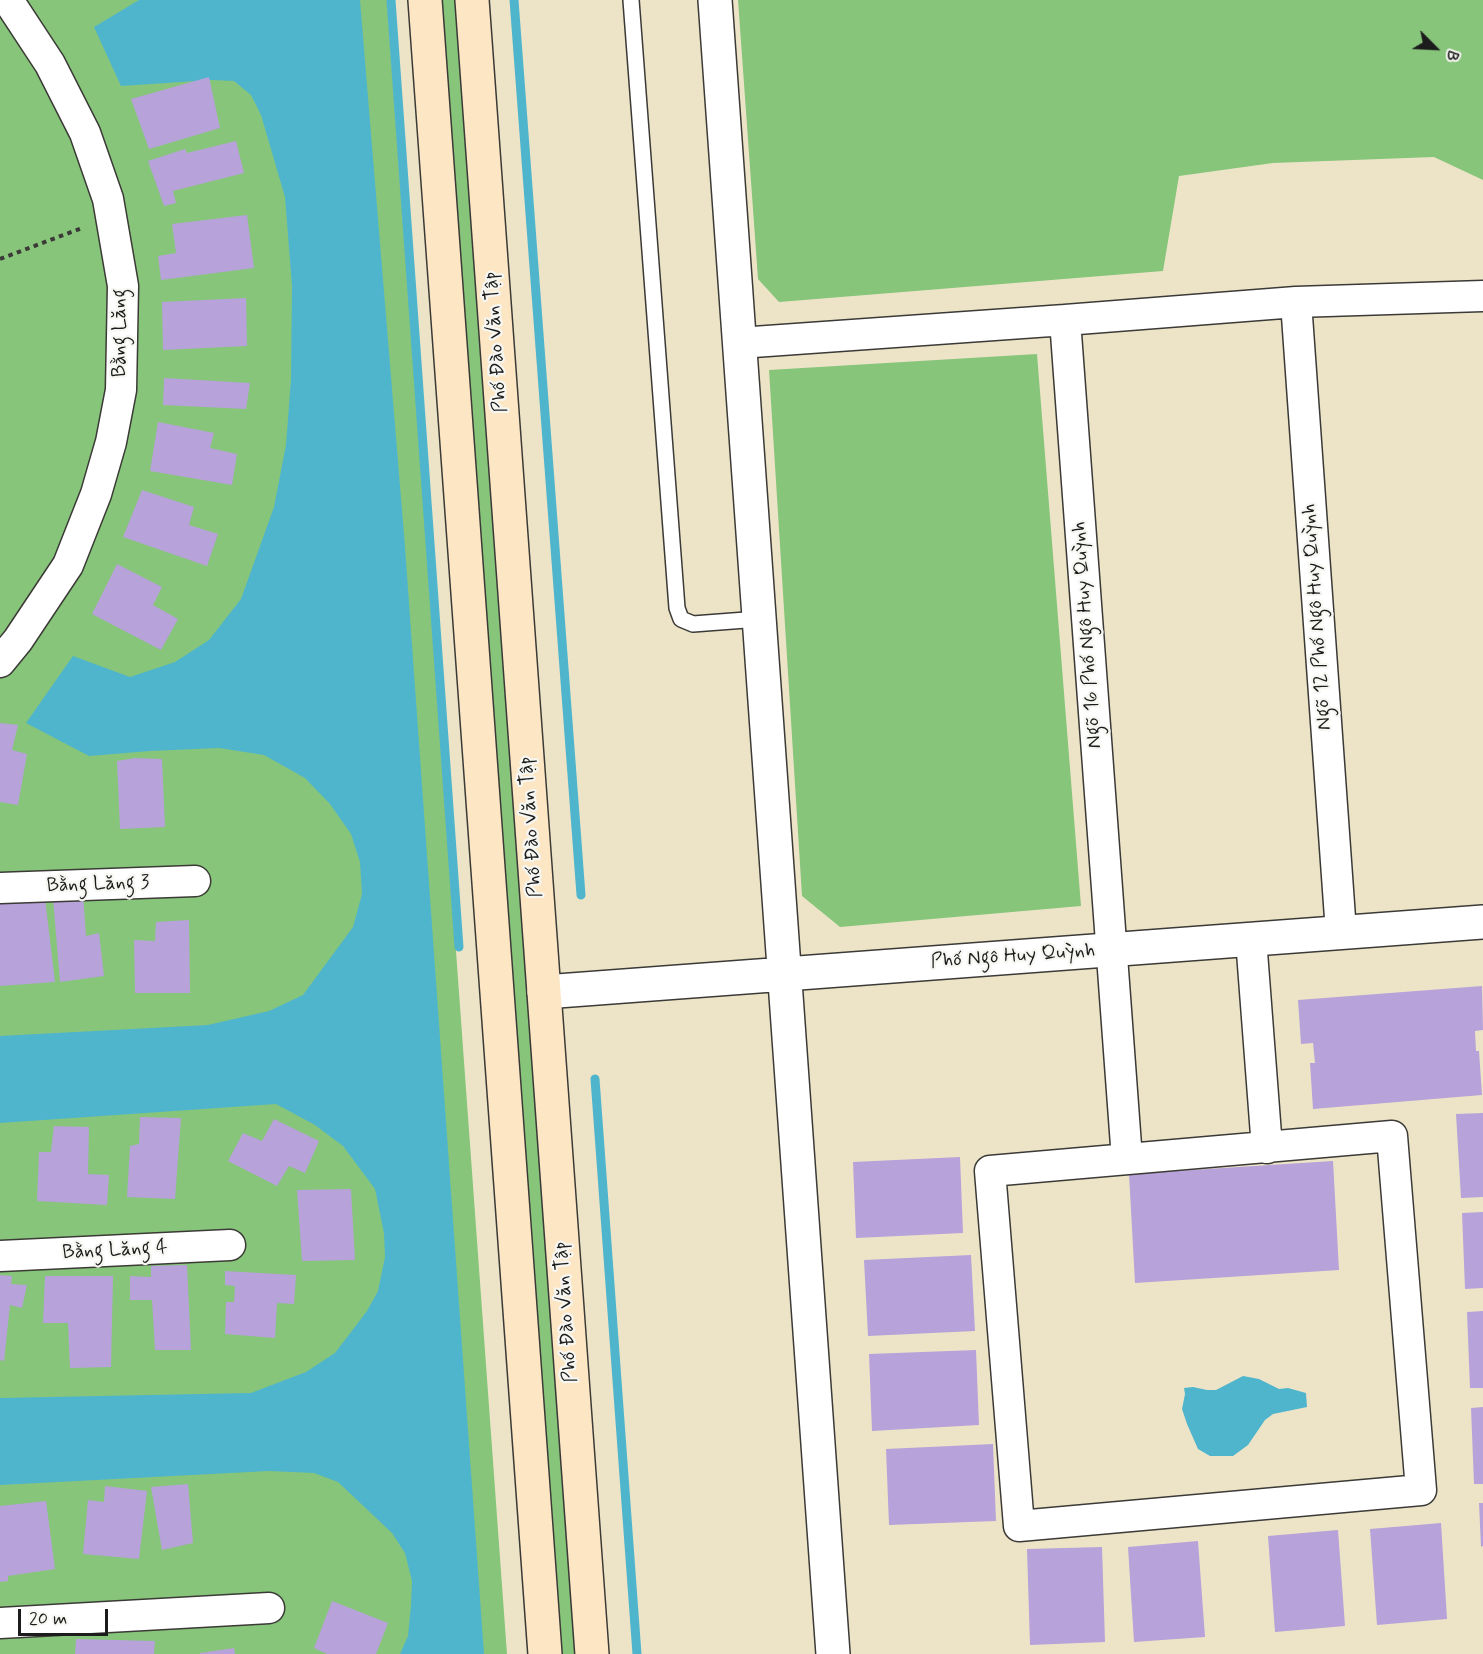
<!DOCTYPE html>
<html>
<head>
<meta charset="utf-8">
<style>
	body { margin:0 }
	#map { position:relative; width:1483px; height:1654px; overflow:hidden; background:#ede4c8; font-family:Mynerve,sans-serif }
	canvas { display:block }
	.north { position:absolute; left:1405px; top:18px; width:60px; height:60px; -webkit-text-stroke:4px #f6f6f2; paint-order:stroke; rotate:114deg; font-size:16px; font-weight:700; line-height:24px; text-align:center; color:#1c1c1c }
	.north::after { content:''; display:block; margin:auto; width:21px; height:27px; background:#1c1c1c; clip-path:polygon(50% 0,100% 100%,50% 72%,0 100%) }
	.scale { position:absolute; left:18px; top:1609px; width:90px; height:27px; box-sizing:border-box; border:3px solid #1c1c1c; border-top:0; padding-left:8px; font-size:18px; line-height:21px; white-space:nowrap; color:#1c1c1c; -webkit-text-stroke:4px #f6f6f2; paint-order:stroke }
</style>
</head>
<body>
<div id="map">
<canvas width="1483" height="1654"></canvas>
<div class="north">B</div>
<div class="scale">20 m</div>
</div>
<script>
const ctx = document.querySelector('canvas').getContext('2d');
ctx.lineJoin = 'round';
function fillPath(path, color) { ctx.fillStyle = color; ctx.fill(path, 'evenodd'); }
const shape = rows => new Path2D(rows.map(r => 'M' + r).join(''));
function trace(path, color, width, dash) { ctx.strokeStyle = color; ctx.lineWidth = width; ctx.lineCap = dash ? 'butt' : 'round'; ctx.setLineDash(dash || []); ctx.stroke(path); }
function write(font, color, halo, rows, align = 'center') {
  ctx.font = font + ' Mynerve,sans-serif'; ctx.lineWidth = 4.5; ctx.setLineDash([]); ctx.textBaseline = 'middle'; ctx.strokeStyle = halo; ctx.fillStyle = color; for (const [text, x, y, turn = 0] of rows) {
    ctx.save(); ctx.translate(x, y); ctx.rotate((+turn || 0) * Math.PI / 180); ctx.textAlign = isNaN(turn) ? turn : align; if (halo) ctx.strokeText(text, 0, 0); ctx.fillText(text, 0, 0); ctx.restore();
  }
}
fillPath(shape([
	[0,0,387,0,507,1654,0,1654],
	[438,0,458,0,578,1654,558,1654],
	[738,0,1483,0,1483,180,1434,157,1273,163,1179,176,1163,271,779,302,758,279],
	[1037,354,1081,906,840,927,802,896,769,370]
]), '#87c57b');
fillPath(shape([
	[139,0,360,0,405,547,484,1654,400,1654,408,1636,411,1605,412,1581,405,1553,392,1533,338,1482,314,1473,269,1471,0,1485,0,1398,251,1393,306,1372,335,1353,367,1311,378,1291,385,1257,384,1233,375,1189,343,1146,315,1125,276,1104,0,1123,0,1036,208,1025,269,1011,303,995,353,927,362,894,360,862,351,834,330,804,305,778,264,755,219,748,150,751,89,756,26,723,73,656,130,677,175,662,209,640,241,599,274,507,286,445,291,379,292,286,285,197,261,115,251,95,234,81,211,80,121,86,94,27],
	[1243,1376,1259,1379,1279,1389,1288,1388,1306,1393,1307,1407,1273,1414,1265,1420,1248,1445,1233,1456,1210,1456,1198,1449,1187,1424,1182,1409,1185,1394,1184,1388,1193,1387,1207,1390,1216,1390]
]), '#4fb5cd');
trace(shape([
	[391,0,459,947],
	[514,0,581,895],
	[595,1079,637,1654]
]), '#4fb5cd', 9);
fillPath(shape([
	[209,77,220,128,149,149,131,99],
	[236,141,244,173,173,191,176,203,164,206,148,161,185,149,187,153],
	[247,215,254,268,161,280,158,256,176,253,172,224],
	[246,298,247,346,163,350,162,302],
	[164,378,250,383,246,409,163,405],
	[158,422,214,433,210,448,237,454,232,485,150,471],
	[142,490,194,507,189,525,218,534,207,566,123,537],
	[117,564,162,587,153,605,178,619,161,650,92,614],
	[0,723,18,725,12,750,27,754,18,805,0,802],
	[135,758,162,759,165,827,120,829,117,761],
	[83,895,86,936,99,933,104,976,60,982,53,899],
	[45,898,55,982,0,986,0,902],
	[189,920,190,993,135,993,134,940,155,941,156,922],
	[1482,986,1483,1030,1475,1031,1476,1051,1479,1051,1482,1095,1313,1109,1310,1063,1315,1063,1313,1043,1301,1044,1298,1000],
	[1483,1113,1483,1197,1461,1198,1456,1114],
	[140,1117,181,1118,175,1199,127,1197,130,1146,139,1144],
	[274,1119,319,1141,305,1173,289,1166,277,1186,228,1161,243,1133,262,1141],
	[54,1126,89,1127,88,1174,109,1175,107,1205,37,1201,39,1152,51,1152],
	[960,1157,963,1233,856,1238,853,1162],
	[1333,1161,1339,1270,1135,1283,1129,1174],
	[351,1189,355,1260,302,1261,297,1190],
	[1483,1212,1483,1288,1465,1289,1462,1213],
	[971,1255,975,1331,868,1336,864,1260],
	[187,1265,191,1350,155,1350,152,1300,130,1300,130,1276,151,1277,151,1266],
	[225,1271,296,1275,294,1304,277,1303,275,1338,225,1334,226,1302,234,1302,235,1286,225,1285],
	[0,1275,12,1276,11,1284,27,1285,22,1308,10,1305,4,1361,0,1360],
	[45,1276,113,1276,111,1367,70,1368,68,1323,43,1323],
	[1483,1311,1483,1388,1470,1388,1467,1312],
	[976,1350,979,1425,872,1431,869,1354],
	[1483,1407,1483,1484,1474,1484,1471,1408],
	[993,1444,996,1521,889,1525,886,1449],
	[188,1484,193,1543,162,1550,151,1487],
	[105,1486,147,1491,139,1559,83,1554,88,1500,104,1502],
	[46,1501,55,1569,8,1576,8,1581,0,1582,0,1506],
	[1479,1503,1483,1503,1483,1546,1481,1547],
	[1441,1523,1447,1619,1377,1625,1370,1529],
	[1338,1530,1345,1626,1275,1632,1268,1536],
	[1198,1541,1205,1637,1134,1642,1128,1547],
	[1102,1547,1105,1642,1030,1645,1027,1549],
	[332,1601,388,1623,376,1654,327,1654,314,1648],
	[76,1639,155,1641,154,1654,75,1654],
	[234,1648,235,1654,200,1654,200,1653]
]), '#b7a2d9');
const service = shape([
	[631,0,677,608,681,619,693,624,759,619]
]);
const minor = shape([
	[1296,302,1341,932],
	[1065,320,1127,1159],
	[739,343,1065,320,1296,302,1483,296],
	[0,662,18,640,68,565,96,494,111,442,121,390,123,286,108,199,85,133,50,64,8,0],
	[0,888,195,881],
	[1251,939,1267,1148],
	[1392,1136,1421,1490,1019,1526,990,1171,1392,1136],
	[0,1256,230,1245],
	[0,1623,269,1608]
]);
const tertiary = shape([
	[715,0,833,1654],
	[544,992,1483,922]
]);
const secondary = shape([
	[425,0,545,1654],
	[472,0,592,1654]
]);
trace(service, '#3b3a36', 18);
trace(minor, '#3b3a36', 33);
trace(tertiary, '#3b3a36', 36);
trace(secondary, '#3b3a36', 36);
trace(shape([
	[0,259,82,228]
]), '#3b3a36', 4, [4.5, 4.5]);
trace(service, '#fff', 15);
trace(minor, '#fff', 30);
trace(tertiary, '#fff', 33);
trace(secondary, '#fce6c4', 33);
write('20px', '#1c1c1c', '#f6f6f2', [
	["Bằng Lăng",121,333,-90],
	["Phố Đào Văn Tập",497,342,-94],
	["Ngõ 12 Phố Ngô Huy Quỳnh",1318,617,-94],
	["Ngõ 16 Phố Ngô Huy Quỳnh",1088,635,-94],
	["Phố Đào Văn Tập",532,827,-94],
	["Bằng Lăng 3",98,885,-2],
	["Phố Ngô Huy Quỳnh",1013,957,-4],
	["Bằng Lăng 4",115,1251,-3],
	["Phố Đào Văn Tập",567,1312,-94]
]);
</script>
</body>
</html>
